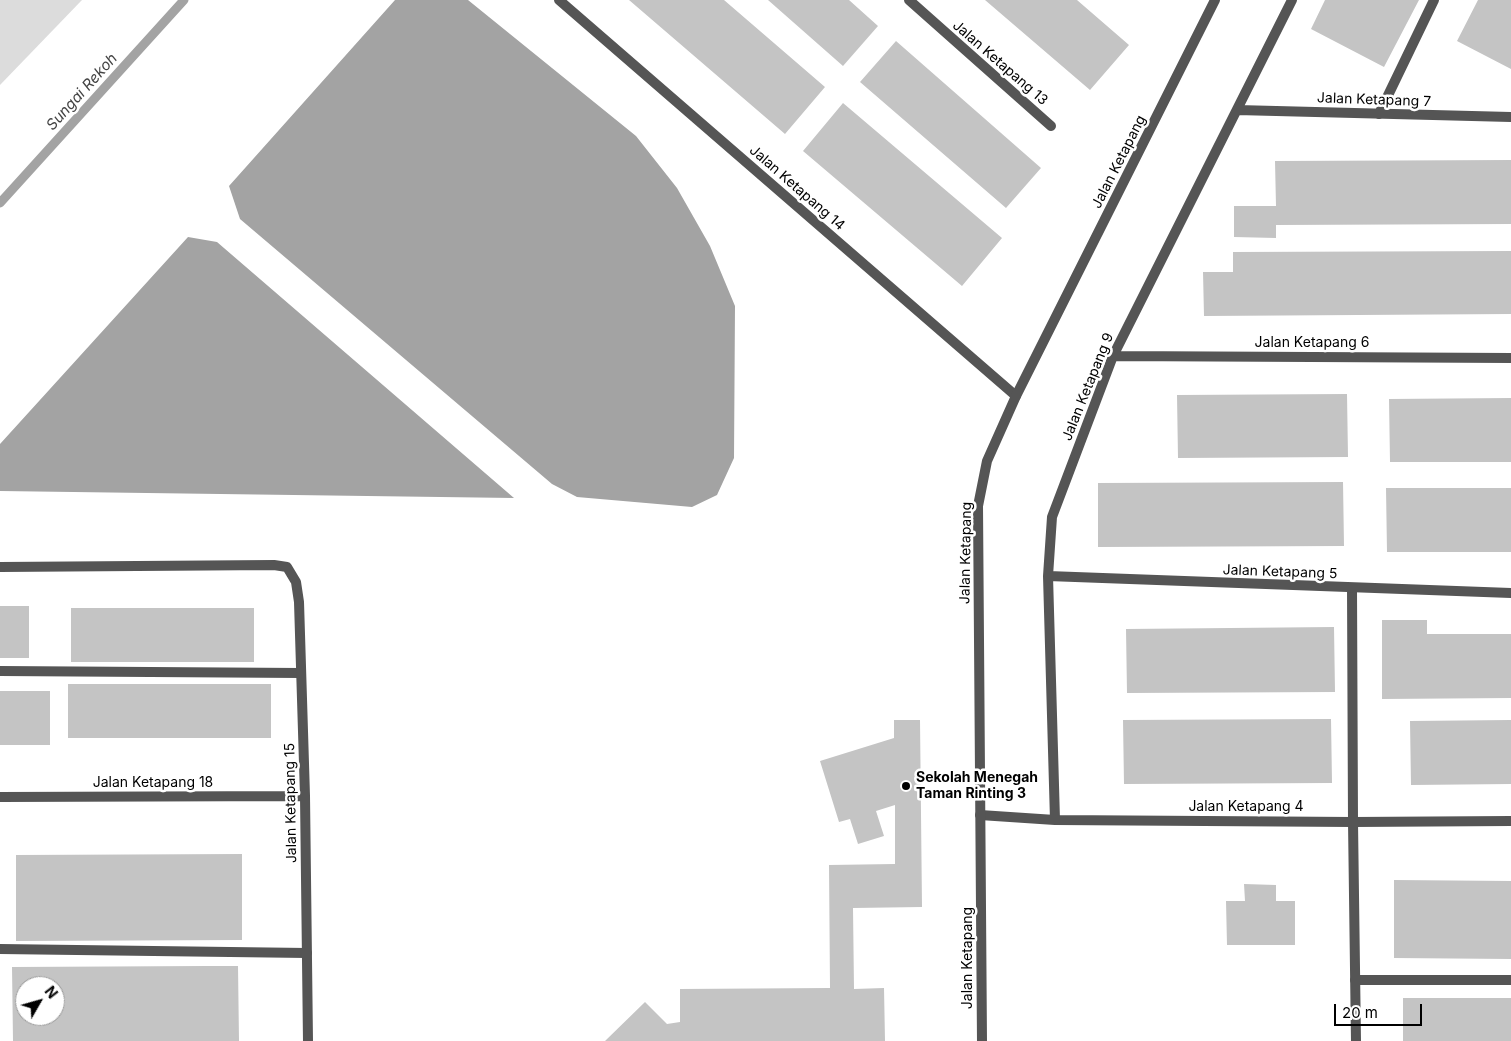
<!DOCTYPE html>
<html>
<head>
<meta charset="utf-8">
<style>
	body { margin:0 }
	#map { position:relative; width:1511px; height:1041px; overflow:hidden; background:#fff; font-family:Inter,sans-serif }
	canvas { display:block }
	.north { position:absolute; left:15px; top:976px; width:50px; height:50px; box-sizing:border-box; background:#fff; border:1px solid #999; border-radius:50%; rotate:52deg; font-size:14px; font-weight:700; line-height:20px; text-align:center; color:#000 }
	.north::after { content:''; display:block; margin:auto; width:18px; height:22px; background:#000; clip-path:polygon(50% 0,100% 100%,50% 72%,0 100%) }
	.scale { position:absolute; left:1334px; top:1004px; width:88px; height:22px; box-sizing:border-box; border:2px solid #000; border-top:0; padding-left:6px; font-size:15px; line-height:18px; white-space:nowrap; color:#000; -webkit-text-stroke:4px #fff; paint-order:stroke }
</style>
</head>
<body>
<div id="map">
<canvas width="1511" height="1041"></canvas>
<div class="north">N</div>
<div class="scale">20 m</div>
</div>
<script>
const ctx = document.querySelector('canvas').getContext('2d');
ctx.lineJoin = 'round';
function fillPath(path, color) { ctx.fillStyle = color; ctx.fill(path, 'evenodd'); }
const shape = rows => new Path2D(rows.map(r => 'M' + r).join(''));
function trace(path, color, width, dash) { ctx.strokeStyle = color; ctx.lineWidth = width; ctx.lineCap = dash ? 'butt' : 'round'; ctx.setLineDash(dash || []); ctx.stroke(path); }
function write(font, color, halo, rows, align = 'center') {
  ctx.font = font + ' Inter,sans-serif'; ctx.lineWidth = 5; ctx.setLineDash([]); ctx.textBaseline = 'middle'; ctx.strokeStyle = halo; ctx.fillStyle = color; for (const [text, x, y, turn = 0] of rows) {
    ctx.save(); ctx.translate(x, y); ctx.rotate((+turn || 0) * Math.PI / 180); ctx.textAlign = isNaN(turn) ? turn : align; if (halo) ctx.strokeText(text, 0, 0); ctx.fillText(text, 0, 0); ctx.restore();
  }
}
fillPath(shape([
	[0,0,82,0,0,85]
]), '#dcdcdc');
fillPath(shape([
	[395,0,468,0,636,136,677,188,710,246,735,306,734,458,717,495,692,507,577,497,552,484,240,219,229,186],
	[188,237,217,242,514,498,0,491,0,444]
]), '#a3a3a3');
trace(shape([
	[0,203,184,0]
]), '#a3a3a3', 9);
fillPath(shape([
	[629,0,724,0,825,87,785,134],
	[768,0,849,0,878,26,843,66],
	[985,0,1077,0,1129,45,1090,90],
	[1325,0,1419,0,1384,67,1311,29],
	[1478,0,1511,0,1511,69,1457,41],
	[896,41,1041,168,1006,208,860,82],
	[843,103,1002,238,962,286,803,151],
	[1511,160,1511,224,1276,225,1276,238,1234,237,1234,206,1276,206,1275,161],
	[1511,251,1511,314,1204,316,1203,272,1233,272,1233,252],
	[1347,394,1348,457,1178,458,1177,395],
	[1511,398,1511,462,1390,462,1389,399],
	[1343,482,1344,546,1098,547,1098,483],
	[1386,488,1511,488,1511,552,1387,552],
	[0,606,29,606,29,658,0,658],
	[71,608,254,608,254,662,71,662],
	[1382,620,1427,620,1427,634,1511,634,1511,698,1382,699],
	[1334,627,1335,692,1127,693,1126,629],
	[68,684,271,684,271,738,68,738],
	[0,691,50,691,50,745,0,745],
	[1331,719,1332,783,1124,784,1123,720],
	[894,720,920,720,922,907,853,908,854,989,884,988,885,1041,605,1041,645,1002,667,1024,680,1022,680,989,830,988,829,865,895,864,895,805,876,811,884,836,858,844,850,819,839,822,820,761,894,738],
	[1511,720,1511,784,1411,785,1410,721],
	[242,854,242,940,16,941,16,855],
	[1394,880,1511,881,1511,959,1394,958],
	[1244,884,1276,885,1276,901,1295,901,1295,945,1227,945,1226,901,1245,901],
	[206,966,238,966,239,1041,13,1041,12,967],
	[25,986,55,986,55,1016,25,1016],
	[1403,998,1511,998,1511,1041,1403,1041]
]), '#c4c4c4');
trace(shape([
	[1379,114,1434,0],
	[1352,588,1353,822],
	[0,671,301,673],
	[0,949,307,953],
	[1355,980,1511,980]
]), '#555', 10);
trace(shape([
	[559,0,1016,396],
	[909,0,1051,126],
	[1237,110,1511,117],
	[1113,356,1511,358],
	[0,567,274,565,287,567,296,582,299,602,305,796,308,1041],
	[1048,576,1511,593],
	[0,797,305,796],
	[980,815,1055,820,1353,822,1511,821],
	[1055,820,1048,576,1052,517,1113,356,1292,0],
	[1353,822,1356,1041]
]), '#555', 10);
trace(shape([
	[982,1041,978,506,987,461,1016,396,1215,0]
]), '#555', 10);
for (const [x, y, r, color] of [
	[906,786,5,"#000"]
]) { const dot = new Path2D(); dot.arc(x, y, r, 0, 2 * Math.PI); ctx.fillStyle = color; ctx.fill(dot); trace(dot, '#fff', 2); }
write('14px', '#000', '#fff', [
	["Jalan Ketapang 13",1000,63,41],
	["Jalan Ketapang 7",1374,100,2],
	["Jalan Ketapang",1119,162,-63],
	["Jalan Ketapang 14",797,188,41],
	["Jalan Ketapang 6",1312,343],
	["Jalan Ketapang 9",1088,387,-68],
	["Jalan Ketapang",966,553,-89],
	["Jalan Ketapang 5",1280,572,2],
	["Jalan Ketapang 18",153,783],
	["Jalan Ketapang 15",291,803,-91],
	["Jalan Ketapang 4",1246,807],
	["Jalan Ketapang",968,958,-90]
]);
write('bold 14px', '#000', '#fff', [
	["Sekolah Menegah",916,778],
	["Taman Rinting 3",916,794]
], 'left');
write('italic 15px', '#444', '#fff', [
	["Sungai Rekoh",82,92,-48]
]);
</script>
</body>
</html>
